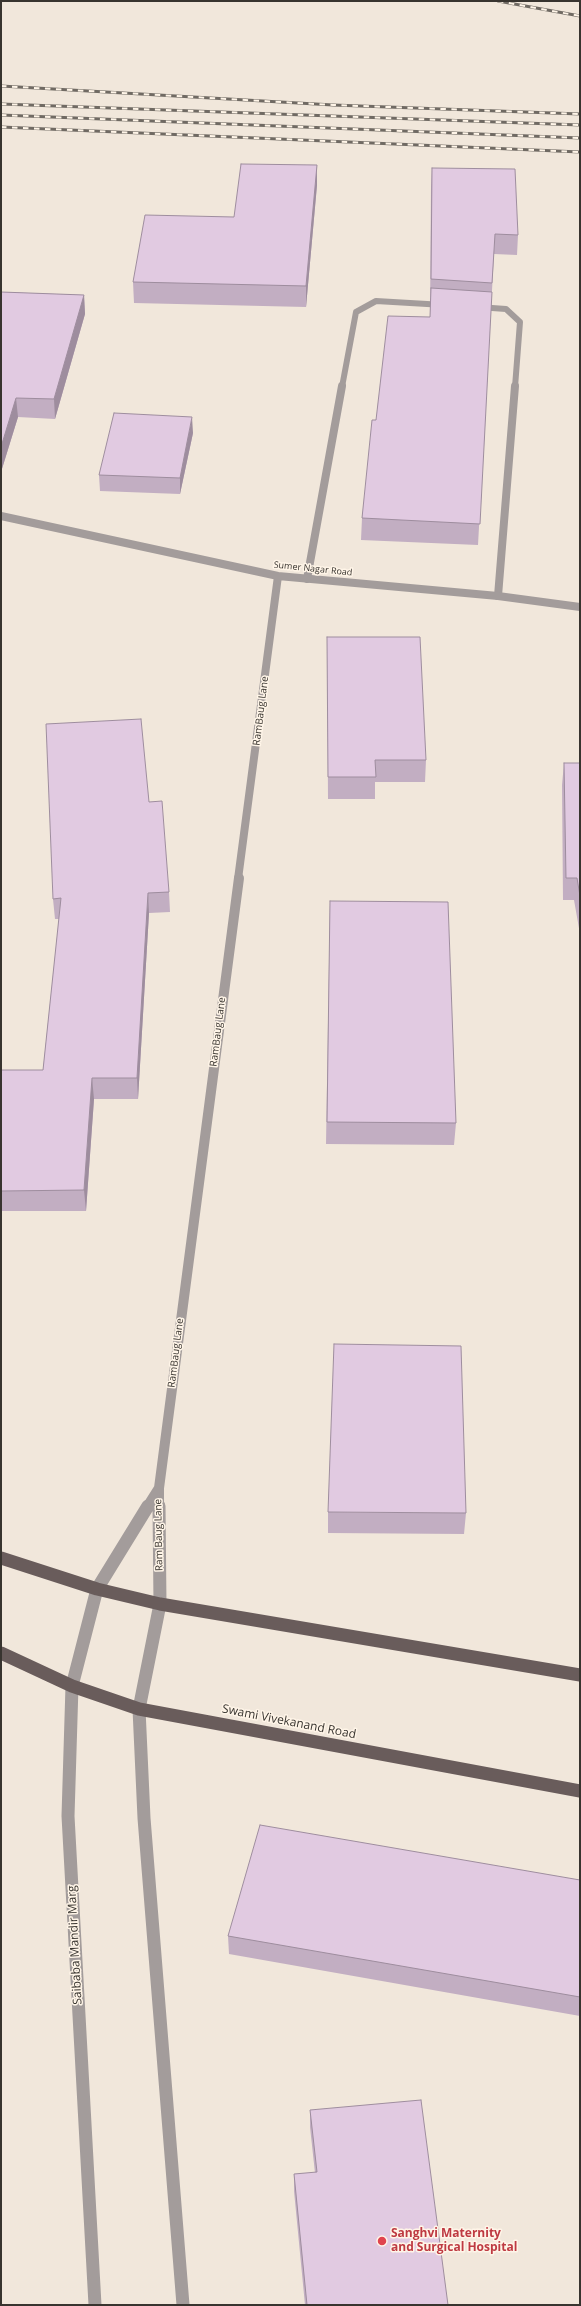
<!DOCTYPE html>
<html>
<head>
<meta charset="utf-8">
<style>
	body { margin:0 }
	#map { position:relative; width:581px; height:2306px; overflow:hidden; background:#f1e7db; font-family:"Open Sans",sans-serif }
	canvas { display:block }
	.frame { position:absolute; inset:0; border:2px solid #38342f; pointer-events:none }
</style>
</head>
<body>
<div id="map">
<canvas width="581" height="2306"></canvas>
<div class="frame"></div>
</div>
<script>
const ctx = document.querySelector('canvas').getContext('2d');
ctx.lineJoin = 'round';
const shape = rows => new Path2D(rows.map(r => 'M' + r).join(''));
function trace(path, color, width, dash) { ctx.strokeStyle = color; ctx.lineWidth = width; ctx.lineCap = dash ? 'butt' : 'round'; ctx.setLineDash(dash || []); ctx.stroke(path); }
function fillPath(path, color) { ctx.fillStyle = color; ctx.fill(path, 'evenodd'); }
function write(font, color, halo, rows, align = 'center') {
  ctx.font = font + ' "Open Sans",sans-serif'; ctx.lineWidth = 3; ctx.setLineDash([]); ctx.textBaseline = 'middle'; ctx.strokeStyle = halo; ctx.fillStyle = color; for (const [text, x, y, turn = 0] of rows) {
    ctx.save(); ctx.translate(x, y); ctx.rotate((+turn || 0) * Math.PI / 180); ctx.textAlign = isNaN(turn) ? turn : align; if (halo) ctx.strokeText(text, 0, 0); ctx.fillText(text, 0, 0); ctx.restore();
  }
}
trace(shape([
	[478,307,506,309,520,322,515,387],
	[342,387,356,312,376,301,444,305]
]), '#a39c9b', 6);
trace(shape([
	[307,579,342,386],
	[498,596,515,386]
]), '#a39c9b', 8);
trace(shape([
	[1,516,278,576,498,596,580,607],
	[238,879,278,576]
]), '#a39c9b', 8);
trace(shape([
	[147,1507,159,1488],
	[159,1507,159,1488,239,878]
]), '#a39c9b', 10);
trace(shape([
	[159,1506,160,1604],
	[97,1589,148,1506]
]), '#a39c9b', 13);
trace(shape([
	[160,1604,139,1709,144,1818,183,2305],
	[95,2305,68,1816,72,1686,97,1589]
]), '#a39c9b', 13);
trace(shape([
	[1,1558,97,1589,160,1604,580,1675],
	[1,1653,72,1686,139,1709,580,1791]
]), '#695c5b', 13);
const rail = shape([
	[498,1,580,16],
	[1,86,333,105,580,114],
	[1,104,580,125],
	[1,115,580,138],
	[1,127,580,152]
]);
trace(rail, '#706a63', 3);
trace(rail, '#fff5e8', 2, [5.5]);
fillPath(shape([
	[317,165,317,185,306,307,134,303,133,282],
	[432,168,518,235,517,255,494,254,478,545,361,540,362,518,376,420,430,317,431,187],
	[1,292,84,295,85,314,55,419,18,417,1,472],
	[193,433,180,494,100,491,99,475],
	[327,637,426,760,425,782,375,782,375,799,328,799],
	[564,763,580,763,580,934,574,900,563,900,562,785],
	[149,802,169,892,170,912,149,913,138,1099,94,1099,86,1211,1,1211,1,1070,43,1070,59,919,55,919,53,899],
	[330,901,456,1123,454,1145,326,1144],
	[328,1512,466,1513,464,1534,328,1533],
	[580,1880,580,2016,229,1954,228,1936],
	[310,2110,448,2305,305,2305,294,2191,294,2174,315,2173,310,2127]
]), '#c2aec2');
fillPath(shape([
	[317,165,317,185,306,307,306,286],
	[84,295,85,314,55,419,54,399],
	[16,398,18,417,1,472,1,447],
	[192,417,193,433,180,494,180,478],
	[148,893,149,913,138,1099,137,1078],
	[92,1078,94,1099,86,1211,84,1190]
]), '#9e8d9e');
const building = shape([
	[241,164,317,165,306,286,133,282,145,215,234,217,241,164],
	[432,168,515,169,518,235,495,234,492,283,431,279,432,168],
	[431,288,492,292,480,524,362,518,372,420,376,420,388,316,430,317,431,288],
	[1,292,84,295,54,399,16,398,1,447,1,292],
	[114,413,192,417,180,478,99,475,114,413],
	[327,637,420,637,426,760,375,760,376,777,328,777,327,637],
	[141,719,149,802,162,801,169,892,148,893,137,1078,92,1078,84,1190,1,1191,1,1070,43,1070,61,898,53,899,46,724,141,719],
	[564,763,580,763,580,896,577,878,566,878,564,763],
	[330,901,448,902,456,1123,327,1122,330,901],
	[334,1344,461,1346,466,1513,328,1512,334,1344],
	[260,1825,580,1880,580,1997,228,1936,260,1825],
	[421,2100,448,2305,307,2305,294,2174,317,2172,310,2110,421,2100]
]);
fillPath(building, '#e1cae1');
trace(building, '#9e8d9e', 1);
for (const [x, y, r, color] of [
	[382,2241,5,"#e0444e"]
]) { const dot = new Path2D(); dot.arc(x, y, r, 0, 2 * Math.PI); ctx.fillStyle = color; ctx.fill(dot); trace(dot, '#fff5e8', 1.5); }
write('9px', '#38342f', '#fff5e8', [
	["Sumer Nagar Road",313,569,6]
]);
write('10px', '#38342f', '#fff5e8', [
	["RamBaug Lane",261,711,-83],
	["RamBaug Lane",218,1032,-83],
	["RamBaug Lane",176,1353,-83],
	["Ram Baug Lane",159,1535,-91]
]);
write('12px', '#38342f', '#fff5e8', [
	["Swami Vivekanand Road",289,1722,11],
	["Saibaba Mandir Marg",75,1945,-93]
]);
write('bold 12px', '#be3a42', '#fff5e8', [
	["Sanghvi Maternity",391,2234],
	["and Surgical Hospital",391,2248]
], 'left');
</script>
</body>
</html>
